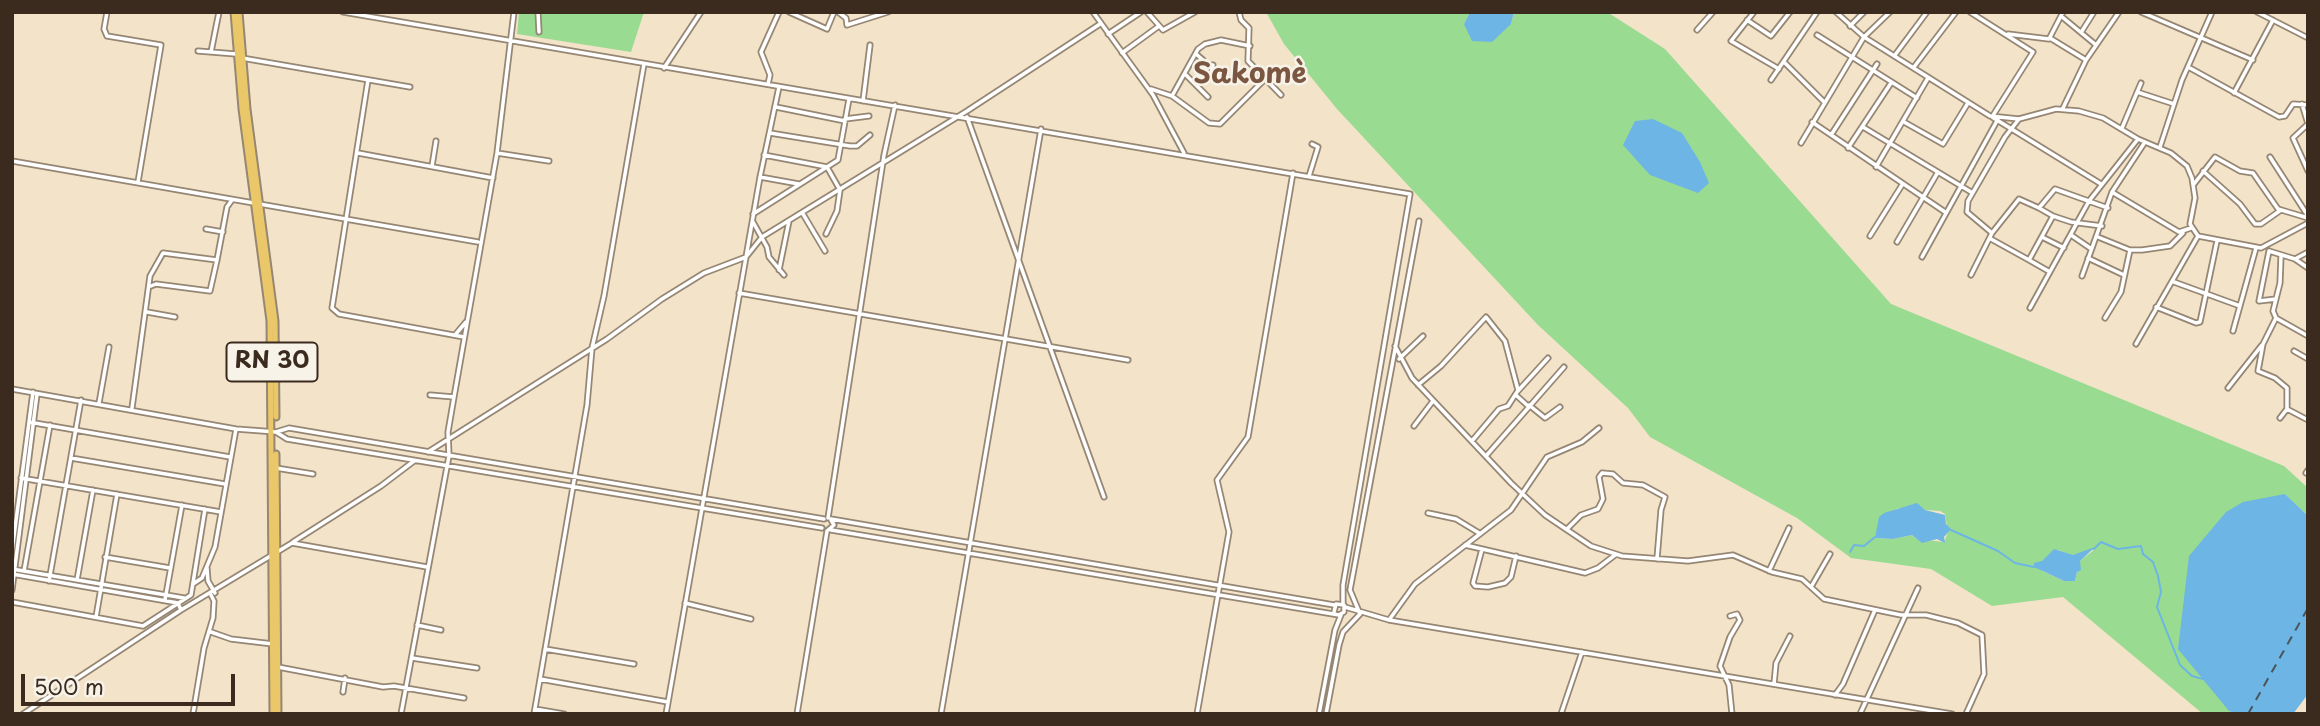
<!DOCTYPE html>
<html>
<head>
<meta charset="utf-8">
<style>
	body { margin:0 }
	#map { position:relative; width:2320px; height:726px; overflow:hidden; background:#f2e3c9; font-family:"Playpen Sans",sans-serif }
	canvas { display:block }
	.frame { position:absolute; inset:0; border:14px solid #3b2a1e; pointer-events:none }
	.scale { position:absolute; left:21px; top:674px; width:214px; height:32px; box-sizing:border-box; border:4px solid #3b2a1e; border-top:0; padding-left:9px; font-size:21px; line-height:24px; white-space:nowrap; color:#3b2a1e; -webkit-text-stroke:5px #f7f3e8; paint-order:stroke }
</style>
</head>
<body>
<div id="map">
<canvas width="2320" height="726"></canvas>
<div class="frame"></div>
<div class="scale">500 m</div>
</div>
<script>
const ctx = document.querySelector('canvas').getContext('2d');
ctx.lineJoin = 'round';
function fillPath(path, color) { ctx.fillStyle = color; ctx.fill(path, 'evenodd'); }
const shape = rows => new Path2D(rows.map(r => 'M' + r).join(''));
function trace(path, color, width, dash) { ctx.strokeStyle = color; ctx.lineWidth = width; ctx.lineCap = dash ? 'butt' : 'round'; ctx.setLineDash(dash || []); ctx.stroke(path); }
function write(font, color, halo, rows, align = 'center') {
  ctx.font = font + ' "Playpen Sans",sans-serif'; ctx.lineWidth = 5; ctx.setLineDash([]); ctx.textBaseline = 'middle'; ctx.strokeStyle = halo; ctx.fillStyle = color; for (const [text, x, y, turn = 0] of rows) {
    ctx.save(); ctx.translate(x, y); ctx.rotate((+turn || 0) * Math.PI / 180); ctx.textAlign = isNaN(turn) ? turn : align; if (halo) ctx.strokeText(text, 0, 0); ctx.fillText(text, 0, 0); ctx.restore();
  }
}
fillPath(shape([
	[519,12,644,12,631,52,517,34],
	[1266,12,1470,12,1464,24,1511,24,1514,12,1607,12,1665,49,1891,304,2284,466,2308,488,2308,516,2285,494,2229,711,2237,714,2203,714,2063,597,1992,606,1931,569,1851,558,1797,518,1650,437,1628,408,1538,325,1337,109,1284,44],
	[1899,508,1940,511,1945,514,1948,532,1944,542,1917,539,1912,535,1893,539,1875,538,1892,511],
	[2095,549,2080,561,2075,581,2064,581,2042,571,2042,561,2058,550,2073,556]
]), '#9adb92');
fillPath(shape([
	[1470,12,1514,12,1511,24,1492,42,1472,41,1464,24],
	[1653,119,1682,133,1700,162,1709,183,1698,193,1650,175,1623,145,1635,121],
	[2285,494,2308,516,2308,694,2293,714,2237,714,2229,711,2178,649,2189,556,2226,512,2243,502],
	[1917,503,1925,510,1945,515,1946,524,1951,529,1944,537,1945,543,1937,539,1922,543,1912,535,1893,539,1875,538,1879,517,1884,513],
	[2095,547,2080,561,2081,570,2077,572,2075,581,2064,581,2034,567,2034,563,2042,561,2054,549,2073,555]
]), '#6cb5e4');
trace(shape([
	[1951,530,1998,551,2015,563,2034,567],
	[2094,549,2101,542,2118,549,2141,546,2143,554,2153,562,2158,576,2161,592,2157,607,2180,665,2192,676,2203,679],
	[1850,552,1854,545,1864,546,1875,537]
]), '#6cb5e4', 2);
trace(shape([
	[2248,714,2308,608]
]), '#4a5459', 2, [9, 7]);
const minor = shape([
	[107,12,104,29,107,36,161,45,138,182],
	[343,12,1410,194,1343,585,1343,604],
	[538,12,539,32],
	[789,12,827,29,834,12],
	[838,12,846,18,847,25,888,12],
	[1093,12,1153,95,1184,153],
	[1147,12,1163,30,1195,12],
	[1239,12,1241,20,1249,28,1248,61,1281,95],
	[1754,12,1731,41,1779,69],
	[1836,12,1864,37,1990,116,2019,119,2056,109,2079,111,2103,118,2138,139,2171,153,2187,166,2192,178,2195,198,2190,224,2198,236,2261,248,2308,223],
	[1970,12,2033,52,1992,117,2101,184],
	[2141,12,2253,60],
	[2257,12,2308,38],
	[2061,16,2096,45],
	[1747,20,1771,36,1790,12],
	[1850,26,1864,12],
	[1697,30,1713,12],
	[2082,31,2094,12],
	[1108,34,1141,12],
	[2008,34,2049,39,2063,12],
	[1817,35,1917,98],
	[2050,38,2086,60],
	[198,51,236,54],
	[211,52,219,12],
	[1122,53,1159,26],
	[1196,54,1203,60,1203,65,1213,65,1211,73],
	[1895,55,1927,12],
	[242,58,410,87],
	[1784,62,1824,102],
	[1914,67,1956,12],
	[664,68,701,12],
	[2190,68,2279,117,2285,116,2293,104,2308,105],
	[1185,74,1208,97],
	[368,80,332,308,339,314,464,337],
	[1771,80,1817,12],
	[768,84,770,75,761,52,779,12],
	[1151,89,1172,96,1209,123,1220,124,1265,79],
	[2137,92,2174,104],
	[2234,93,2273,20],
	[1172,96,1198,49,1205,44,1221,40,1250,46],
	[863,101,870,45],
	[2302,104,2308,124],
	[776,107,845,121],
	[2063,108,2086,60,2119,12],
	[967,117,1104,497],
	[845,119,869,116],
	[1812,122,1945,212],
	[1904,122,1943,144,1968,103],
	[2308,124,2293,138,2308,171],
	[1863,127,1971,192],
	[2122,128,2141,83],
	[770,133,850,146,857,146,870,135],
	[1831,135,1877,64],
	[1801,143,1864,37,1890,12],
	[2160,147,2182,80,2212,12],
	[1848,148,1891,83],
	[358,153,493,178],
	[497,153,549,161],
	[764,155,827,167,840,190,837,211,826,234],
	[2270,157,2308,216],
	[12,161,478,242],
	[432,166,436,141],
	[1876,167,1928,78],
	[2203,171,2240,204,2255,224,2261,224,2281,210],
	[1309,176,1318,147,1312,144],
	[760,177,799,184],
	[2194,184,2215,157,2240,171,2253,173,2278,209,2308,218],
	[2112,192,2179,232,2191,228],
	[2039,208,2053,216,2029,260,2050,272],
	[753,214,838,160,849,99],
	[803,214,825,251],
	[2053,216,2071,222,2102,226],
	[753,222,767,247,769,257,784,275],
	[206,229,223,232],
	[1992,233,1967,212,1968,201,2005,137,2019,119],
	[2071,235,2090,248],
	[1870,236,1902,185],
	[2042,237,2064,248],
	[2098,237,2130,250,2142,250,2170,246,2183,233],
	[1991,239,2029,260],
	[1897,242,1938,172],
	[2269,251,2259,301,2276,299],
	[2269,251,2295,259,2308,268],
	[2281,256,2280,283,2273,311,2276,318,2263,344,2258,371,2275,378,2287,388,2287,409],
	[1922,257,1998,119],
	[2088,258,2124,275],
	[2295,259,2308,252],
	[779,270,789,221],
	[1971,275,1992,233,2019,199,2039,208,2055,189,2108,208],
	[2082,276,2112,192,2145,142],
	[2174,282,2240,306],
	[151,286,156,284,210,291,217,260],
	[739,293,1128,360],
	[2156,307,2196,323,2200,322,2217,241],
	[2030,308,2089,201,2138,139],
	[147,312,175,317],
	[2105,318,2121,292,2130,250],
	[2276,318,2308,336],
	[2233,331,2256,248],
	[455,335,466,322],
	[2136,344,2198,236],
	[1395,346,1412,378,1511,483,1545,515,1591,546,1622,556,1688,561,1733,555,1772,572,1802,579,1824,599,1901,615,1926,615,1958,623,1982,635,1984,674,1966,714],
	[2294,351,2308,359],
	[1399,359,1423,336],
	[1418,385,1441,366,1486,317,1505,341,1518,390],
	[2228,388,2262,345],
	[12,389,236,429,276,432,289,428,824,519],
	[430,395,454,397],
	[1517,396,1528,406],
	[99,403,109,347],
	[1529,405,1545,418,1560,407],
	[132,408,150,276,163,253,217,260,227,207,232,200],
	[2280,418,2287,409,2308,420],
	[29,422,230,457],
	[1414,426,1433,401],
	[276,432,287,439,822,528],
	[1472,441,1499,409,1508,406,1517,392,1548,358],
	[428,452,607,339,662,299,704,273,746,257,762,237,967,111,1100,24],
	[1486,456,1564,367],
	[71,458,225,484],
	[276,468,313,474],
	[2306,473,2308,470],
	[21,478,221,512],
	[1428,513,1456,519,1479,533],
	[828,518,884,155,895,105],
	[831,519,1334,605],
	[1568,528,1581,515,1598,509,1603,499,1599,477,1602,473,1613,474,1623,483,1643,485,1665,497,1661,510,1657,559],
	[831,530,1339,615,1344,612,1344,605,1336,604,1334,612],
	[293,542,381,486,414,461],
	[1465,545,1585,573,1598,568,1615,555],
	[1482,549,1473,583,1475,586,1488,587,1505,583,1511,577,1516,556],
	[12,551,33,392],
	[105,557,170,568],
	[207,568,208,581,215,593],
	[12,569,184,598],
	[24,571,50,425],
	[1769,571,1789,528],
	[12,574,178,603,181,610],
	[77,580,93,490],
	[49,581,81,400],
	[193,584,202,578,215,547,236,429],
	[1811,587,1830,554],
	[12,590,37,394],
	[165,600,182,505],
	[12,602,143,626,191,595,205,509],
	[685,603,751,619],
	[1345,607,1389,620,1952,714],
	[1730,616,1737,614,1740,620,1730,637,1720,666,1729,685,1732,714],
	[96,617,117,494],
	[1389,620,1415,584,1511,510,1547,457,1582,442,1599,428],
	[417,625,441,630],
	[211,632,231,639,273,644],
	[545,649,634,664],
	[412,658,477,668],
	[278,667,383,687,394,686,464,698],
	[540,679,668,702],
	[1774,684,1776,663,1790,636],
	[343,692,345,678],
	[1835,695,1843,684,1875,610],
	[535,709,564,714],
	[23,714,181,610,292,543,427,567],
	[193,714,204,648,213,618,214,601,211,595],
	[401,714,449,456,448,432,454,397,497,153,514,12],
	[534,714,587,405,592,348,604,296,644,64],
	[666,714,760,177,779,87],
	[797,714,827,531,834,525,831,520],
	[941,714,1041,129],
	[1197,714,1229,532,1217,480,1248,437,1293,173],
	[1319,714,1335,630,1341,615],
	[1326,714,1339,645,1343,632,1360,614,1350,590,1419,221],
	[1561,714,1582,652],
	[1860,714,1918,588]
]);
const major = shape([
	[234,12,242,109,270,321,273,714],
	[239,12,247,109,275,321,276,417],
	[276,454,278,714]
]);
trace(minor, '#968674', 7);
trace(major, '#968674', 9);
trace(minor, '#fff', 3.5);
trace(major, '#eac769', 5);
for (const [x, y, w] of [
	[272,362,91]
]) { const box = new Path2D(); box.roundRect(x - w / 2, y - 19.5, w, 39, 5); ctx.fillStyle = '#f7f3e8'; ctx.fill(box); trace(box, '#3b2a1e', 2); }
write('bold 23px', '#3b2a1e', null, [
	["RN 30",272,362]
]);
write('bold 28px', '#7b5742', '#f7f3e8', [
	["Sakomè",1250,75]
]);
</script>
</body>
</html>
